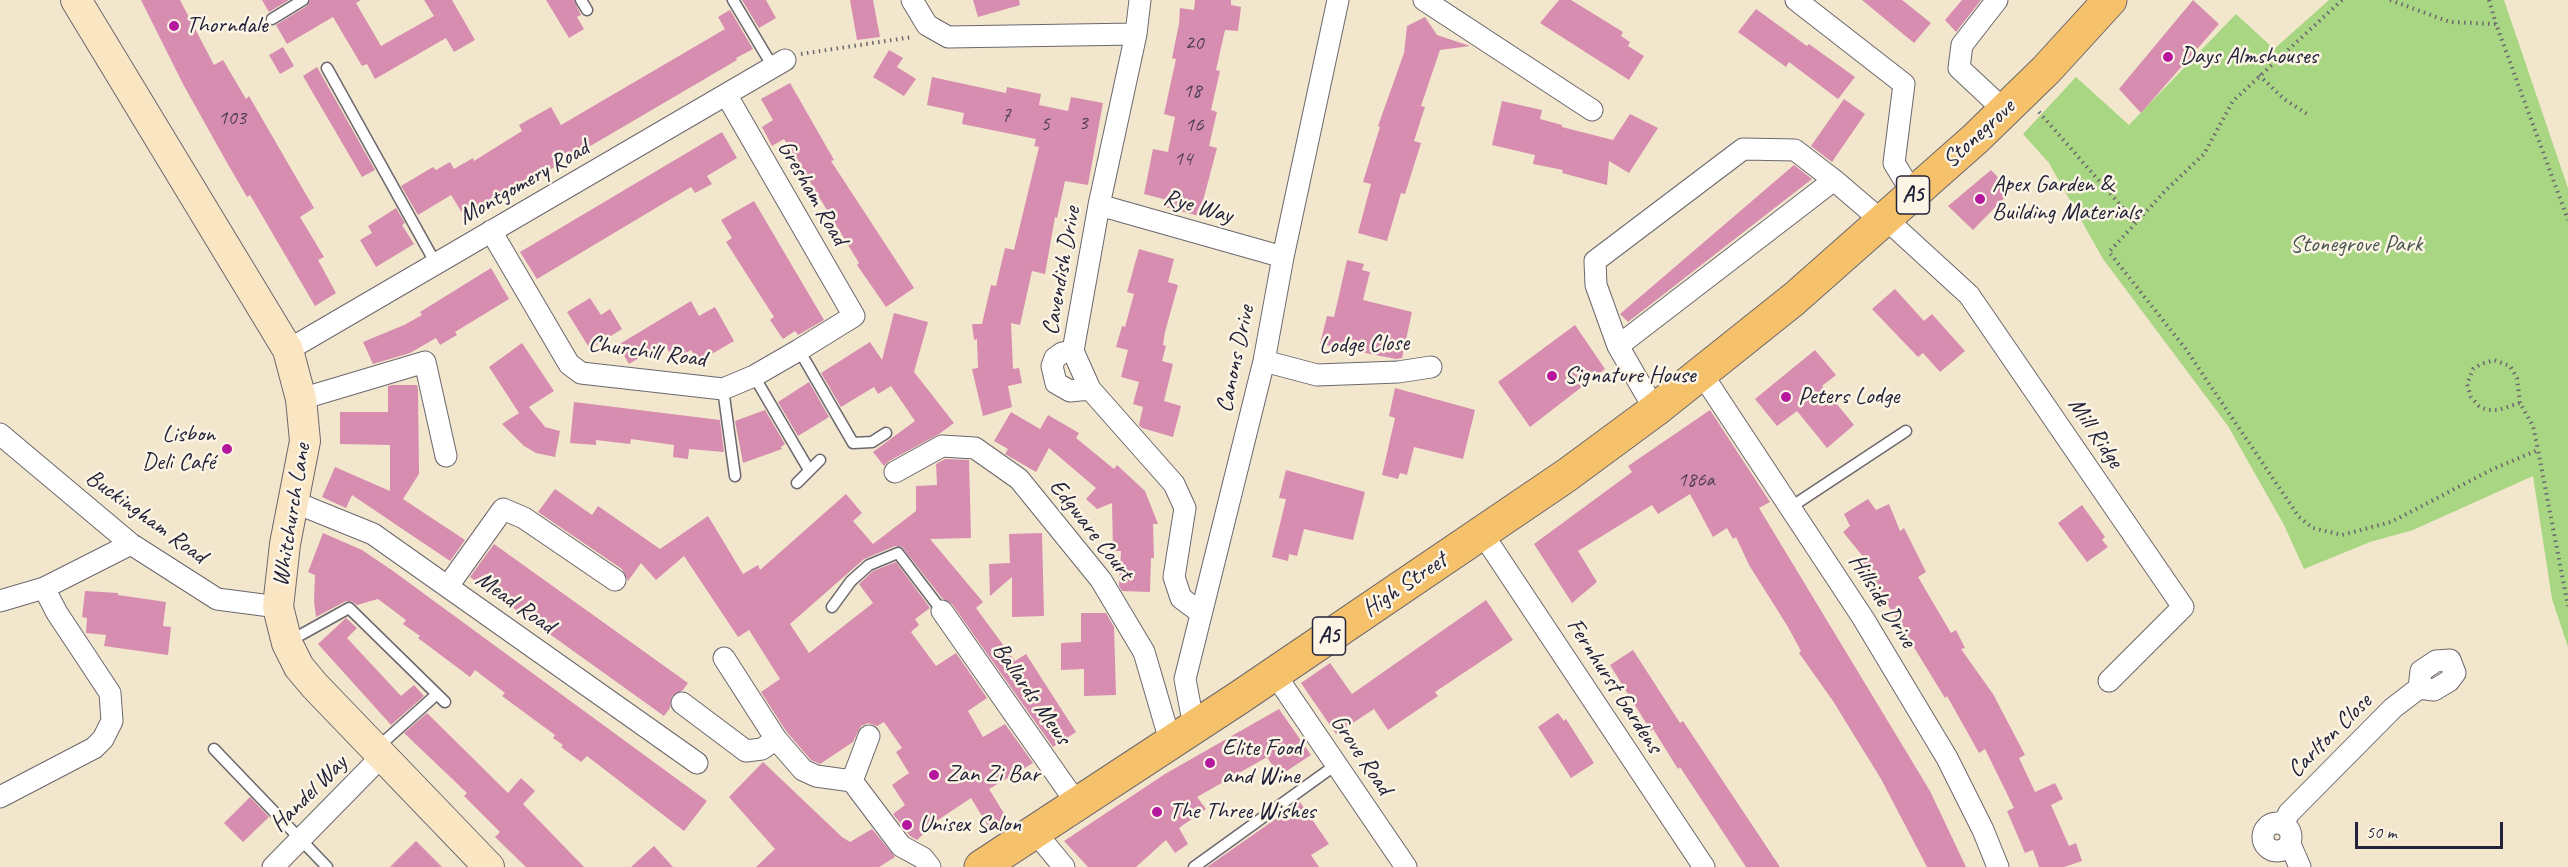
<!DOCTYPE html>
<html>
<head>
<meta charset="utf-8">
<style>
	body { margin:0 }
	#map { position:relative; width:2568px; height:867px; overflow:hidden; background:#f2e7cc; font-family:Caveat,sans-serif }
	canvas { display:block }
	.scale { position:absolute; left:2355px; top:822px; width:148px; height:27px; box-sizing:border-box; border:3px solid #22223b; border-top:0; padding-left:8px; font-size:18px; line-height:21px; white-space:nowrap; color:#22223b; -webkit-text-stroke:4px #fcf5e5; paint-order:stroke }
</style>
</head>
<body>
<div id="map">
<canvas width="2568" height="867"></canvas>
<div class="scale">50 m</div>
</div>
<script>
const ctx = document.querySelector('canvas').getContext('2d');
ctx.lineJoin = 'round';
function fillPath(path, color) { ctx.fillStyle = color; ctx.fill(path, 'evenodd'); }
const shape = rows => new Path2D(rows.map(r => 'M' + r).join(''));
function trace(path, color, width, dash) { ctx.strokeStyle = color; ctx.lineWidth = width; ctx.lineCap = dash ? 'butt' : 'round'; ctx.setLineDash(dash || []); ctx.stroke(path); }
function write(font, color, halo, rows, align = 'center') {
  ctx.font = font + ' Caveat,sans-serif'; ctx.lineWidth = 5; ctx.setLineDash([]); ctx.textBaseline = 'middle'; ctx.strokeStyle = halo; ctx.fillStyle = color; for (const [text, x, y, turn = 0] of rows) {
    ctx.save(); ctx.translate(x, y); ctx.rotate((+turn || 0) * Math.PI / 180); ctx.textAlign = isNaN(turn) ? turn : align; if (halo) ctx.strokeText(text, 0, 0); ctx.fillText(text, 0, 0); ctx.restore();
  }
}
fillPath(shape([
	[2329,0,2504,0,2568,188,2568,647,2552,599,2533,476,2413,530,2370,542,2304,569,2284,525,2228,426,2103,259,2049,163,2023,134,2076,77,2129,125,2236,14,2274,49]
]), '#a9d683');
fillPath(shape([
	[141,0,180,0,214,65,223,60,246,99,249,96,304,191,314,208,300,217,324,257,318,260,336,293,315,306,250,195,247,197,226,161,183,84],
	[262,0,289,0,269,12],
	[310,0,361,0,356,3,381,46,434,16,424,0,452,0,475,40,454,52,446,38,375,79,367,64,362,66,333,17,287,44,276,25,307,6],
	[546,0,574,0,581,15,577,17,584,29,569,38],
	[742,0,766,0,776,18,759,28],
	[850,0,873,0,880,37,857,40],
	[973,0,1019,0,1020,5,978,17],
	[1195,0,1231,0,1231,5,1241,7,1238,31,1225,30,1216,70,1220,71,1211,110,1217,112,1209,146,1217,148,1199,216,1165,207,1167,200,1144,194,1153,149,1168,152,1175,117,1164,114,1176,59,1172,58,1179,24,1180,8,1194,10],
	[1559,0,1571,0,1623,32,1621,36,1630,42,1628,46,1644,56,1629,80,1540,23],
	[1862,0,1902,0,1931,23,1914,43],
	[1962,0,1981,0,1956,32,1945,20],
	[2193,0,2219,24,2141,113,2119,89],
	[1756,9,1807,46,1809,44,1855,77,1838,99,1789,62,1786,67,1738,32],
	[730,10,753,49,736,58,737,60,546,172,543,168,466,219,451,195,418,215,401,186,433,167,436,170,450,162,454,169,473,158,474,161,522,131,519,125,551,107,561,125,725,29,718,17],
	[1425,17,1437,35,1470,46,1440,50,1421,106,1425,107,1414,141,1421,143,1405,194,1401,193,1387,241,1358,233,1371,184,1363,182,1380,127,1378,126,1404,53,1407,26],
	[283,47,294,66,280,74,269,55],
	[889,50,903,58,897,67,916,79,904,96,873,77],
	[317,67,375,170,362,177,303,76],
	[932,77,1006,93,1007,87,1041,94,1039,105,1068,111,1071,97,1103,103,1088,185,1065,181,1057,218,1055,217,1045,274,1032,271,1020,325,1011,323,1013,369,1019,368,1022,383,1008,386,1012,407,983,416,972,369,978,368,977,339,974,340,972,324,982,324,991,285,996,286,1005,248,1014,250,1039,147,1034,146,1036,139,962,124,964,113,927,105],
	[790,83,834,160,831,161,914,288,886,307,857,265,859,263,784,139,772,146,762,127,773,120,761,99],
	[1844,99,1865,114,1832,162,1811,146],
	[1502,101,1542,110,1540,119,1562,125,1562,127,1613,140,1630,114,1658,128,1629,173,1609,161,1607,185,1562,173,1563,170,1533,164,1535,155,1492,145],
	[722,132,737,158,707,176,712,184,695,193,691,187,537,279,520,252],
	[1794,165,1812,179,1628,322,1620,314],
	[1991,170,2011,191,1973,230,1948,206],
	[754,201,824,320,798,335,795,331,783,339,770,320,774,317,726,242,732,238,721,220],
	[396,208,405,223,402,225,414,244,376,267,360,240,372,233,368,226],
	[1139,249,1174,259,1168,282,1178,285,1165,332,1163,345,1166,346,1162,361,1173,364,1164,401,1181,406,1173,437,1142,428,1139,425,1143,407,1133,404,1139,382,1121,377,1128,350,1116,347,1122,326,1125,327,1134,294,1127,292],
	[1347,260,1364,264,1362,270,1370,272,1363,300,1412,312,1402,358,1396,359,1320,344,1327,316,1334,317],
	[491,268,509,299,455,332,457,335,440,345,436,338,410,353,373,364,363,342,404,325,422,315,420,312],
	[1895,289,1924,321,1932,314,1965,351,1940,372,1923,353,1918,357,1872,309],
	[590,298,601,315,610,309,622,329,590,349,567,312],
	[691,301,699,316,715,307,734,341,698,362,691,350,674,360,664,343,629,364,618,345],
	[894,313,928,322,914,372,954,423,939,434,889,461,884,466,873,452,915,421,891,386,878,394,874,387,841,407,821,373,870,342,882,360],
	[1575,325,1605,369,1530,427,1498,382],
	[522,343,554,391,529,407,545,427,560,431,555,457,536,453,524,446,502,424,519,413,489,367],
	[1815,350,1836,375,1822,386,1854,425,1827,448,1797,411,1777,426,1755,399],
	[809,382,829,417,798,436,778,402],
	[393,385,417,385,418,390,419,474,403,499,465,540,450,561,352,495,346,508,322,497,335,467,390,491,390,445,340,444,340,412,388,412,388,386],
	[1395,388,1475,410,1463,459,1414,447,1407,475,1400,473,1398,479,1382,475,1395,418,1389,416],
	[574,402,720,420,724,452,689,449,688,459,673,457,674,445,631,439,630,444,596,440,596,445,570,443],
	[765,410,785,444,781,447,782,449,743,463,735,421],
	[1710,410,1770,502,1759,508,1930,791,1966,867,1927,867,1881,779,1833,701,1799,653,1801,651,1788,627,1749,565,1736,537,1733,539,1727,528,1713,537,1690,494,1658,514,1652,505,1578,551,1597,582,1572,603,1534,544,1632,472,1628,466],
	[1011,412,1040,429,1048,415,1079,433,1076,438,1114,469,1117,465,1145,491,1158,524,1153,524,1154,558,1151,558,1150,592,1122,591,1119,586,1121,551,1113,551,1112,503,1097,509,1086,499,1096,488,1049,448,1036,472,1005,454,1008,449,994,441],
	[945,459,969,460,971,538,930,539,983,602,976,608,1015,661,1026,654,1076,732,1053,747,952,604,942,598,902,547,895,546,864,559,790,624,809,653,873,603,859,584,873,571,896,562,930,608,915,619,919,625,911,632,936,666,956,653,987,698,968,711,983,737,1005,724,1033,763,989,789,1008,820,991,831,971,798,938,820,917,840,910,836,893,814,905,805,892,785,909,773,896,752,902,748,884,722,877,726,868,723,861,726,853,742,820,764,811,760,786,731,761,692,780,679,749,630,738,637,684,556,656,580,641,563,628,581,622,569,538,512,555,489,592,515,598,506,660,549,708,516,743,574,758,565,760,570,846,494,862,513,853,521,873,544,916,511,916,486,937,485,936,464],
	[1286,470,1365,492,1353,540,1304,529,1297,556,1289,554,1288,561,1272,557,1286,499,1279,498],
	[1868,499,1876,510,1889,504,1900,531,1904,528,1926,572,1918,577,1951,633,1956,630,1965,648,1961,649,1993,694,2025,755,2019,758,2035,792,2055,783,2063,799,2051,805,2069,846,2076,843,2082,861,2064,867,2039,867,2033,850,2025,853,2007,811,2014,808,1985,749,1979,753,1947,696,1945,698,1861,561,1865,559,1843,532,1850,526,1844,514],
	[2082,505,2105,537,2102,540,2108,547,2087,562,2058,523],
	[323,533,362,550,393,571,707,801,684,831,587,756,581,762,561,747,563,745,553,738,555,735,502,696,505,693,475,670,470,677,418,638,420,636,403,624,406,620,378,599,357,605,351,601,346,601,316,617,314,601,315,575,308,572],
	[1042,533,1044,616,1012,617,1012,577,990,596,989,564,1010,563,1009,534],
	[494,544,688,683,683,690,672,696,670,708,664,716,470,577],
	[85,591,118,593,118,595,166,602,163,626,171,627,168,655,104,646,106,635,86,633,87,618,82,617],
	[1486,600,1513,640,1435,692,1438,696,1388,730,1374,709,1336,734,1301,683,1330,663,1352,694],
	[1081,613,1106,613,1114,627,1116,695,1084,696,1084,669,1061,670,1061,643,1081,642],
	[346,618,357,628,347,638,401,696,414,685,424,696,391,725,318,644],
	[1633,650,1680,723,1683,721,1780,867,1746,867,1680,767,1678,769,1653,729,1651,731,1610,665],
	[1279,709,1311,755,1279,776,1267,757,1197,797,1206,809,1179,828,1188,844,1175,853,1166,840,1136,867,1088,867,1064,841,1165,774],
	[427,713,508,793,521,778,535,791,523,804,584,867,526,867,495,837,500,832,464,796,467,793,404,733],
	[1558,713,1564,721,1566,719,1594,763,1571,778,1538,727],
	[763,762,842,837,850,842,872,829,895,857,879,867,756,867,775,849,729,797],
	[250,797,269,817,243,842,224,823],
	[1300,802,1329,844,1311,855,1319,867,1207,867],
	[416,841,442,867,390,867],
	[654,846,673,867,631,867]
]), '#d78db0');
const service = shape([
	[581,0,587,10],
	[733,0,773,67],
	[272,19,303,0],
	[327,68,436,264],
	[799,350,853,443,872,442,886,433],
	[754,376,809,470],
	[723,389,735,476],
	[797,483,820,460],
	[1791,507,1906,431],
	[832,607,851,581,869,565,898,553,942,611],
	[288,642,349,608,445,702],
	[378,747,437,694],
	[214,749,327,867],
	[1194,867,1337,764]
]);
const minor = shape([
	[912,0,927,25,948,37,1136,34],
	[1140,0,1136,34,1099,205,1073,351,1090,389,1174,484,1185,508,1174,577,1181,598,1201,613],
	[1424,0,1592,110],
	[1796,0,1904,84,1894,163,1913,194],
	[1997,0,1962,45,1959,68,2005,111],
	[1099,205,1283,257],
	[1886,219,1969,295,2183,607,2109,681],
	[491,231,569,364,581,373,723,389,754,376,799,350,854,316,727,96],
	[1618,346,1596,285,1595,261,1743,149,1795,150,1834,180],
	[288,350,785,60],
	[1073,351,1062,353,1055,358,1052,366,1056,383,1070,391,1090,389],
	[1264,361,1317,375,1398,372,1431,367],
	[1702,374,1863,618,1947,758,1983,830,1998,867],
	[301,399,425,362,446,456],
	[1655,410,1618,346,1834,180,1883,222],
	[0,434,131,544,217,599,278,607],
	[895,472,942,446,975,448,1019,479,1101,580,1144,652,1171,744],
	[294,502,373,534,697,763],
	[1482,533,1704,867],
	[448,586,503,509,524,518,615,580],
	[0,601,44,588,131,544],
	[942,611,1078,805],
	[724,658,776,739,803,770,816,776,852,781],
	[1274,673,1406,867],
	[682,703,746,751,762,749,776,739],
	[1194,727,1185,679,1264,361,1283,257,1338,0],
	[869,736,852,781,901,846,923,858,930,867],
	[0,797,94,748,103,739,112,721,110,693,57,613,44,588],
	'2263 837a14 14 0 1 1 28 0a14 14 0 1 1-28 0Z',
	[2283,824,2289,813,2393,708,2419,688,2421,671,2436,661,2450,660,2455,673,2449,681,2434,690,2419,688],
	[1035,832,1064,867],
	[2290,844,2300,867],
	[273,867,382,756]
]);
const secondary = shape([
	[76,0,288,350,301,399,305,441,285,544,278,607,287,643,299,667,315,686,489,867]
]);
const primary = shape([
	[981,867,1240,697,1567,475,1655,410,1794,299,1975,139,2046,70,2110,0]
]);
trace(service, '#6b676e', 13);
trace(minor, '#6b676e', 23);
trace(secondary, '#6b676e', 32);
trace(primary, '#6b676e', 35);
trace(shape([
	[2342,0,2233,101,2204,154,2166,190,2109,252,2185,348,2299,517,2313,528,2342,535,2391,522,2493,469,2538,450,2568,606],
	[2390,0,2450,22,2496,24,2568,220],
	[2489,0,2496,24],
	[801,54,912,37],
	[2259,75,2284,99,2307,114],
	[2039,112,2136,223],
	[2520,403,2517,378,2510,366,2494,360,2481,364,2473,369,2467,384,2471,397,2479,406,2487,410,2498,410,2520,403,2533,426,2538,450]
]), '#6b676e', 4, [1.5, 4.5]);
trace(service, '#fff', 10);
trace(minor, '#fff', 21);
trace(secondary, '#fbe6c4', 30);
trace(primary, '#f5c16b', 33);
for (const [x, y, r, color] of [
	[174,26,6,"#b5179e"],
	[2168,57,6,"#b5179e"],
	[1980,199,6,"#b5179e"],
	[1552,376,6,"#b5179e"],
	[1786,397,6,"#b5179e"],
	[227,449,6,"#b5179e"],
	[1210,763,6,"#b5179e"],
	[934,775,6,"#b5179e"],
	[1157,812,6,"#b5179e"],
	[907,825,6,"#b5179e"]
]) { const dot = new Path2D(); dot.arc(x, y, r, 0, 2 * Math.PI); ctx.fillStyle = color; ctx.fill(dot); trace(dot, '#fcf5e5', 2); }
write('21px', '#4f3d58', null, [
	["20",1194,43],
	["18",1192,91],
	["7",1006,115],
	["103",232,118],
	["3",1083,123],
	["5",1045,124],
	["16",1194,125],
	["14",1183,159],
	["186a",1696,480]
]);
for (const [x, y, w] of [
	[1913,195,33],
	[1329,636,33]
]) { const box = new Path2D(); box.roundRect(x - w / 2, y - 19, w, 38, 4.5); ctx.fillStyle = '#fcf5e5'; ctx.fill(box); trace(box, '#22223b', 1.5); }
write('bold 22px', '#22223b', null, [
	["A5",1913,195],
	["A5",1329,636]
]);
write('24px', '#22223b', '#fcf5e5', [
	["Thorndale",186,26],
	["Days Almshouses",2180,57],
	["Apex Garden &",1992,185],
	["Building Materials",1992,213],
	["Signature House",1564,376],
	["Peters Lodge",1798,397],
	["Lisbon",215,435,"right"],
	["Deli Café",215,463,"right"],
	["Elite Food",1222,749],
	["and Wine",1222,777],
	["Zan Zi Bar",946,775],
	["The Three Wishes",1169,812],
	["Unisex Salon",919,825]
], 'left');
write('24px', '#22223b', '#fcf5e5', [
	["Stonegrove",1979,134,-43],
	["Montgomery Road",524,183,-30],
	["Gresham Road",812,193,60],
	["Rye Way",1198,207,16],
	["Cavendish Drive",1062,271,-80],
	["Lodge Close",1364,345,-2],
	["Churchill Road",647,352,8],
	["Canons Drive",1236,359,-78],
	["Mill Ridge",2095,433,56],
	["Whitchurch Lane",292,515,-81],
	["Buckingham Road",146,517,36],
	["Edgware Court",1091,530,52],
	["High Street",1405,585,-34],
	["Hillside Drive",1882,601,58],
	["Mead Road",515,603,35],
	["Fernhurst Gardens",1614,686,57],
	["Ballards Mews",1031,694,55],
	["Carlton Close",2330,736,-45],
	["Grove Road",1361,755,56],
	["Handel Way",309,794,-45]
]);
write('24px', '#4a5851', '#fcf5e5', [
	["Stonegrove Park",2356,245]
]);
</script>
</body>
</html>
